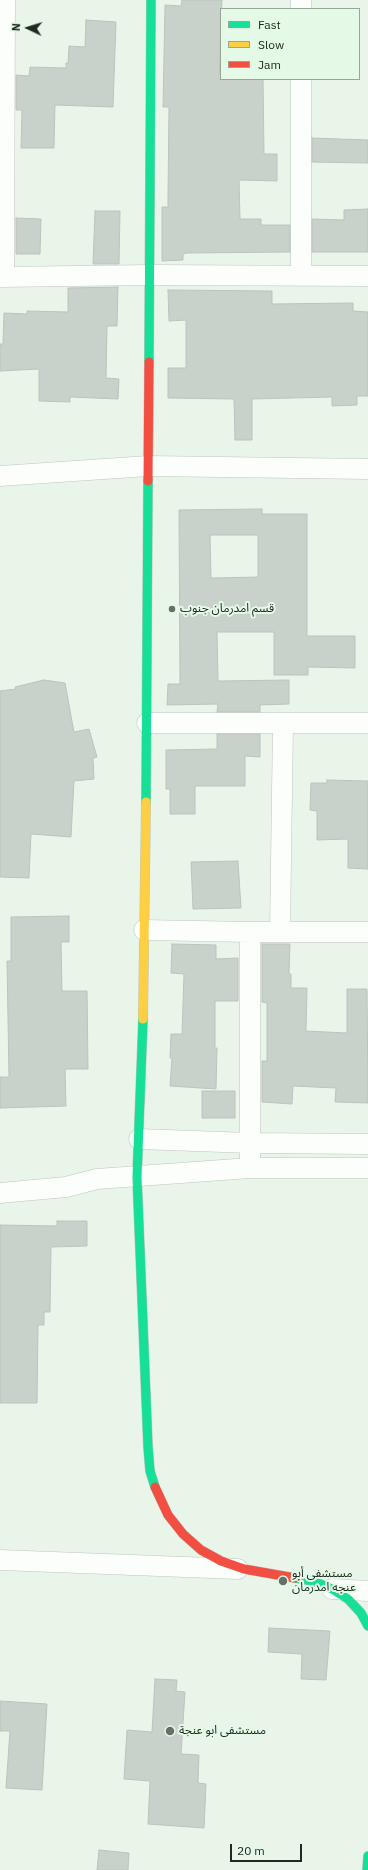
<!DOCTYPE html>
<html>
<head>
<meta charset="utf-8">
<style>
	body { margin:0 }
	#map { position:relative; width:368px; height:1870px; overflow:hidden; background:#eaf5ea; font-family:"IBM Plex Sans",sans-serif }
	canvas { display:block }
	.legend { position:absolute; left:220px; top:8px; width:140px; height:72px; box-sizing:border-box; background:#e5fae6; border:1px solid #97a697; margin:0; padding:5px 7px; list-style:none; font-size:12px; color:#212921 }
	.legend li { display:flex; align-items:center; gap:8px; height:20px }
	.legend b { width:20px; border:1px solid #97a697 }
	.north { position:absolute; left:8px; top:8px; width:40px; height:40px; -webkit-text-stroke:3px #e5fae6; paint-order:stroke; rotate:274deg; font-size:11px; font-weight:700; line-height:16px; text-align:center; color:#212921 }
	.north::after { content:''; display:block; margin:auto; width:14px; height:18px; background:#212921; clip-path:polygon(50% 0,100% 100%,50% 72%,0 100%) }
	.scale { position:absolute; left:230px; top:1844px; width:72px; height:18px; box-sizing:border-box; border:2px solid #212921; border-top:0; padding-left:5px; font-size:12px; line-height:14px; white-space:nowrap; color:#212921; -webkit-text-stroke:3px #e5fae6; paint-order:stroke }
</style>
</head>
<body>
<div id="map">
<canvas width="368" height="1870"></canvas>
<ul class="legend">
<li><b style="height:5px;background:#16e098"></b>Fast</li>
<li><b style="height:5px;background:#ffcf43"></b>Slow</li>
<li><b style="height:5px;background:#f24e42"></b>Jam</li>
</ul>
<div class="north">N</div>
<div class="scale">20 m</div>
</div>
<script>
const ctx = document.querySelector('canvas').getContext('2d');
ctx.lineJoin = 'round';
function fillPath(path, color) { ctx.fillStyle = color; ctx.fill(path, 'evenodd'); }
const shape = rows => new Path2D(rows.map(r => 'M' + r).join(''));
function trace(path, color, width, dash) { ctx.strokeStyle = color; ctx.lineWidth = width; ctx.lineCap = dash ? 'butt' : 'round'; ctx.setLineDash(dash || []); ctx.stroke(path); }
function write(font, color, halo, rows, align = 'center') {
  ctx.font = font + ' "IBM Plex Sans","Noto Sans Arabic",sans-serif'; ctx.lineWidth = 4; ctx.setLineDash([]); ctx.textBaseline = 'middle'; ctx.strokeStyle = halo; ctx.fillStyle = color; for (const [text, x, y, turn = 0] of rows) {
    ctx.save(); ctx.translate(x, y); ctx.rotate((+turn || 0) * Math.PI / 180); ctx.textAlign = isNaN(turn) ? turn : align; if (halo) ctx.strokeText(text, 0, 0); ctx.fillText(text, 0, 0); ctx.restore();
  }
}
const building = shape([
	[182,0,222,0,219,79,263,79,264,154,277,154,277,181,239,180,240,219,261,219,261,225,290,225,290,252,187,253,183,254,183,260,162,261,162,207,168,207,168,197,169,107,163,107,165,5,181,6,182,0],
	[86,20,116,22,113,107,55,105,54,148,21,148,22,110,16,110,16,75,29,76,30,67,66,68,66,63,68,63,69,46,85,47,86,20],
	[312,138,368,140,368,163,312,162,312,138],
	[368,209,368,252,312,252,312,219,344,220,344,210,368,209],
	[95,211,120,211,119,264,93,264,95,211],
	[16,218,41,219,40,254,16,254,16,218],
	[118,287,117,326,107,326,106,378,119,379,118,399,70,397,70,402,39,401,39,369,0,371,0,344,3,344,4,313,27,314,27,311,68,312,68,288,118,287],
	[168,290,272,291,272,304,353,303,353,311,368,312,368,396,357,396,357,405,332,406,332,397,252,399,252,440,235,440,234,399,168,398,168,368,186,368,186,320,169,321,168,290],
	[262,509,262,514,307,514,307,636,355,636,355,668,308,667,308,675,274,675,274,632,217,632,218,681,289,680,289,704,260,705,260,712,217,712,218,704,167,705,168,684,180,684,179,510,262,509],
	[210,535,258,535,258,577,211,578,210,535],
	[44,680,65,683,74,732,89,729,97,757,93,758,94,779,74,781,71,837,31,834,29,878,0,877,0,691,16,689,15,687,44,680],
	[217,734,260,734,260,757,245,756,245,786,195,786,195,814,170,814,170,789,166,789,166,750,217,749,217,734],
	[327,780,368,781,368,869,348,868,348,839,317,840,317,811,310,810,311,783,327,783,327,780],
	[238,861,241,908,193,909,191,862,238,861],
	[69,916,69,942,61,942,62,991,87,991,88,1069,65,1069,66,1106,0,1108,0,1077,9,1077,7,961,11,961,11,917,69,916],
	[172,944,216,945,216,959,238,958,238,1001,215,1001,215,1048,217,1048,216,1089,170,1086,172,1058,170,1058,171,1034,182,1034,184,974,171,973,172,944],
	[262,944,290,944,289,974,291,974,291,988,307,988,306,1031,347,1033,347,989,367,989,368,1103,335,1102,336,1088,293,1086,292,1104,262,1102,262,1061,267,1061,267,1003,262,1002,262,944],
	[202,1091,235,1091,235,1118,202,1118,202,1091],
	[57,1221,87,1221,87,1246,51,1247,50,1312,44,1312,44,1325,38,1325,37,1403,0,1403,0,1225,57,1226,57,1221],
	[269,1628,330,1631,326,1680,301,1679,302,1654,268,1652,269,1628],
	[155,1679,177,1680,176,1691,185,1692,181,1754,199,1755,198,1783,206,1784,204,1828,148,1824,150,1781,124,1779,127,1730,152,1732,155,1679],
	[0,1701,47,1704,42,1790,6,1788,10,1731,0,1731,0,1701],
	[99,1850,129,1853,128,1870,97,1870,99,1850]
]);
fillPath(building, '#c8d2cb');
trace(building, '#bac4bd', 1);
const street = shape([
	[301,9,301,0],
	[301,276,301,79],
	[0,277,149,275,368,276],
	[4,277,5,0],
	[0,476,148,466,368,469],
	[147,723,368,723],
	[144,930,250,932,250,1168],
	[250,932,368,932],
	[280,932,283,723],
	[139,1139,251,1143,368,1144],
	[0,1193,66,1187,97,1179,250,1168,368,1168],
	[0,1560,238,1569],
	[332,1589,368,1591]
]);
const fast = shape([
	[149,362,151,0],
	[146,802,148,481],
	[143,1019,137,1177,148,1447,150,1471,155,1487],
	[295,1578,313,1581,332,1589,348,1599,361,1613,368,1626],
	[367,1870,368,1856]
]);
const slow = shape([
	[143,1019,146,802]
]);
const jam = shape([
	[148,481,149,362],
	[155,1487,168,1515,183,1534,201,1550,221,1561,244,1569,295,1578]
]);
trace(street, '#bdc6bd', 21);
trace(fast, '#bdc6bd', 10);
trace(slow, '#bdc6bd', 10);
trace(jam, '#bdc6bd', 10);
trace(street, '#fcfefc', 20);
trace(fast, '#16e098', 9);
trace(slow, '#ffcf43', 9);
trace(jam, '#f24e42', 9);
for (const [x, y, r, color] of [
	[172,609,4,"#677067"],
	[283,1581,5,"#677067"],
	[170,1731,5,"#677067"]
]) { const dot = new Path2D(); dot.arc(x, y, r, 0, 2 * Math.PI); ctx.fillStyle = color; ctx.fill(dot); trace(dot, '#e5fae6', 1.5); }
write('12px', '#212921', '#e5fae6', [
	["قسم امدرمان جنوب",180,609],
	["مستشفى أبو",292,1574],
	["عنجه امدرمان",292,1588],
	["مستشفى ابو عنجة",179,1731]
], 'left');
</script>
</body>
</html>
